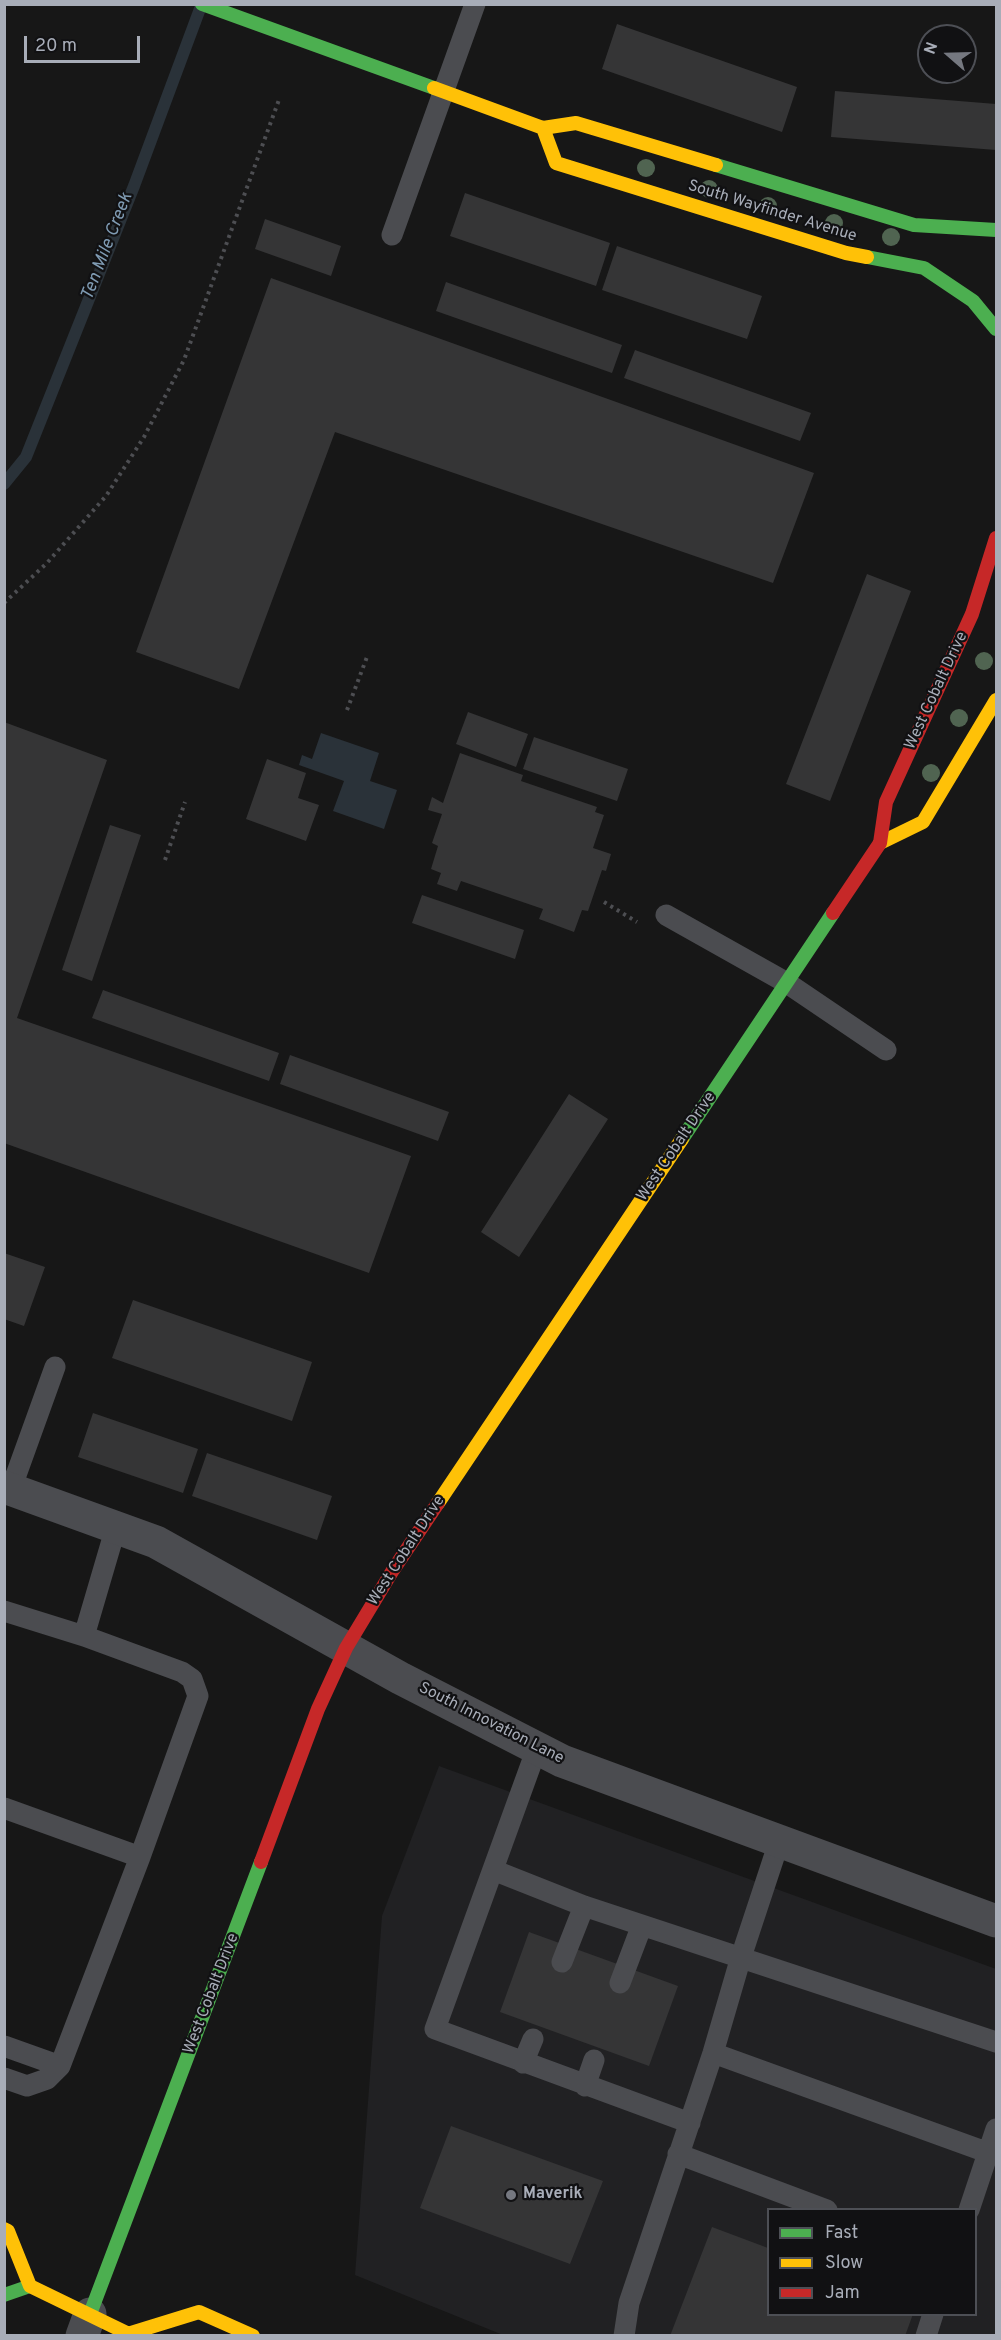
<!DOCTYPE html>
<html>
<head>
<meta charset="utf-8">
<style>
	body { margin:0 }
	#map { position:relative; width:1001px; height:2340px; overflow:hidden; background:#171717; font-family:Overpass,sans-serif }
	canvas { display:block }
	.frame { position:absolute; inset:0; border:6px solid #a8adb8; pointer-events:none }
	.legend { position:absolute; left:767px; top:2208px; width:210px; height:108px; box-sizing:border-box; background:#111113; border:2px solid #4d4f55; margin:0; padding:8px 10px; list-style:none; font-size:18px; color:#a8adb8 }
	.legend li { display:flex; align-items:center; gap:12px; height:30px }
	.legend b { width:30px; border:2px solid #4d4f55 }
	.north { position:absolute; left:917px; top:24px; width:60px; height:60px; box-sizing:border-box; background:#111113; border:2px solid #4d4f55; border-radius:50%; rotate:290deg; font-size:16px; font-weight:700; line-height:24px; text-align:center; color:#a8adb8 }
	.north::after { content:''; display:block; margin:auto; width:21px; height:27px; background:#757880; clip-path:polygon(50% 0,100% 100%,50% 72%,0 100%) }
	.scale { position:absolute; left:24px; top:36px; width:116px; height:27px; box-sizing:border-box; border:3px solid #a8adb8; border-top:0; padding-left:8px; font-size:18px; line-height:21px; white-space:nowrap; color:#a8adb8; -webkit-text-stroke:4px #111113; paint-order:stroke }
</style>
</head>
<body>
<div id="map">
<canvas width="1001" height="2340"></canvas>
<div class="frame"></div>
<ul class="legend">
<li><b style="height:8px;background:#4caf50"></b>Fast</li>
<li><b style="height:8px;background:#ffc107"></b>Slow</li>
<li><b style="height:8px;background:#c62828"></b>Jam</li>
</ul>
<div class="north">N</div>
<div class="scale">20 m</div>
</div>
<script>
const ctx = document.querySelector('canvas').getContext('2d');
ctx.lineJoin = 'round';
function fillPath(path, color) { ctx.fillStyle = color; ctx.fill(path, 'evenodd'); }
const shape = rows => new Path2D(rows.map(r => 'M' + r).join(''));
function trace(path, color, width, dash) { ctx.strokeStyle = color; ctx.lineWidth = width; ctx.lineCap = dash ? 'butt' : 'round'; ctx.setLineDash(dash || []); ctx.stroke(path); }
function write(font, color, halo, rows, align = 'center') {
  ctx.font = font + ' Overpass,sans-serif'; ctx.lineWidth = 4.5; ctx.setLineDash([]); ctx.textBaseline = 'middle'; ctx.strokeStyle = halo; ctx.fillStyle = color; for (const [text, x, y, turn = 0] of rows) {
    ctx.save(); ctx.translate(x, y); ctx.rotate((+turn || 0) * Math.PI / 180); ctx.textAlign = isNaN(turn) ? turn : align; if (halo) ctx.strokeText(text, 0, 0); ctx.fillText(text, 0, 0); ctx.restore();
  }
}
fillPath(shape([
	[439,1766,996,1969,996,2335,503,2335,355,2275,382,1916],
	[768,2210,976,2210,976,2314,768,2314]
]), '#212123');
fillPath(shape([
	[321,733,379,753,370,781,397,790,384,829,333,811,344,781,299,765,302,755,312,759]
]), '#2a3239');
trace(shape([
	[4,484,26,457,134,186,201,6]
]), '#2a3239', 12);
fillPath(shape([
	[617,24,797,87,782,132,602,69],
	[835,91,996,104,996,150,831,137],
	[465,193,610,243,596,286,450,236],
	[265,219,341,246,331,276,255,249],
	[617,246,762,296,747,339,602,290],
	[271,278,814,473,773,583,335,432,239,689,136,652],
	[446,282,622,345,612,373,436,311],
	[635,350,811,413,800,441,624,378],
	[867,574,911,591,830,801,786,784],
	[468,712,528,734,516,767,456,744],
	[4,722,107,760,17,1018,411,1156,369,1273,4,1143],
	[534,737,628,769,617,801,523,769],
	[460,753,523,775,521,781,597,807,595,812,604,815,593,848,611,854,606,871,602,870,588,911,582,910,574,932,539,919,543,909,461,881,457,891,437,884,441,873,431,869,438,846,432,843,442,814,428,810,432,797,443,803],
	[267,759,306,773,298,798,319,805,306,841,246,819],
	[110,825,141,835,92,981,62,970],
	[422,895,524,930,515,959,412,923],
	[103,990,279,1053,269,1081,92,1018],
	[290,1055,449,1112,438,1141,280,1084],
	[569,1094,608,1119,519,1257,481,1232],
	[4,1253,45,1267,24,1326,4,1319],
	[133,1300,312,1362,292,1421,112,1358],
	[93,1413,198,1449,183,1493,78,1457],
	[207,1453,332,1496,317,1540,192,1496],
	[529,1932,678,1986,649,2066,500,2012],
	[451,2126,603,2181,570,2264,420,2208],
	[712,2227,768,2248,768,2314,913,2314,905,2336,670,2336]
]), '#353536');
trace(shape([
	[4,603,47,563,106,496,144,437,184,360,280,97],
	[347,710,367,657],
	[165,860,185,802],
	[604,902,637,922]
]), '#4d4e52', 4, [3, 4.5]);
trace(shape([
	[392,235,475,4],
	[666,915,787,983,886,1050],
	[11,1489,55,1367],
	[4,1611,84,1636,116,1527],
	[537,1748,435,2029,690,2123],
	[4,1808,140,1857,198,1696,192,1679,182,1672,84,1636],
	[493,1870,584,1906,996,2042],
	[562,1962,584,1906],
	[620,1983,642,1925],
	[4,2046,60,2066],
	[713,2053,989,2153],
	[523,2063,533,2039],
	[4,2078,27,2086,47,2079,60,2066,140,1857],
	[585,2086,594,2060],
	[678,2154,827,2210],
	[969,2210,996,2129],
	[624,2336,629,2303,713,2053,741,1957,779,1842],
	[926,2336,933,2314]
]), '#4b4c50', 21);
trace(shape([
	[4,1487,156,1542,400,1678,562,1761,996,1921],
	[82,2336,90,2314]
]), '#4b4c50', 33);
trace(shape([
	[202,4,434,88],
	[716,165,914,225,996,230],
	[867,257,924,268,973,301,996,329],
	[682,1139,833,913],
	[4,2295,30,2286],
	[90,2314,261,1862]
]), '#4caf50', 14);
trace(shape([
	[434,88,543,128,576,123,716,165],
	[543,128,556,163,846,253,867,257],
	[880,843,923,822,996,700],
	[438,1503,682,1139],
	[4,2229,8,2231,30,2286,133,2336],
	[131,2333,199,2312,253,2336]
]), '#ffc107', 14);
trace(shape([
	[833,913,880,843,886,802,972,614,996,538],
	[261,1862,318,1709,346,1648,393,1570,438,1503]
]), '#c62828', 14);
ctx.fillStyle = '#506451';
for (const [x, y] of [
	[646,168],
	[709,189],
	[768,206],
	[834,223],
	[891,237],
	[984,661],
	[959,718],
	[931,773]
]) { ctx.beginPath(); ctx.arc(x, y, 9, 0, 2 * Math.PI); ctx.fill(); }
for (const [x, y, r, color] of [
	[511,2195,6,"#757880"]
]) { const dot = new Path2D(); dot.arc(x, y, r, 0, 2 * Math.PI); ctx.fillStyle = color; ctx.fill(dot); trace(dot, '#111113', 2); }
write('16px', '#a8adb8', '#111113', [
	["South Wayfinder Avenue",772,212,17],
	["West Cobalt Drive",937,691,-65],
	["West Cobalt Drive",677,1147,-56],
	["West Cobalt Drive",407,1551,-57],
	["South Innovation Lane",491,1724,27],
	["West Cobalt Drive",212,1994,-69]
]);
write('bold 16px', '#a8adb8', '#111113', [
	["Maverik",523,2195]
], 'left');
write('italic 18px', '#7f9bb3', '#111113', [
	["Ten Mile Creek",108,247,-69]
]);
</script>
</body>
</html>
